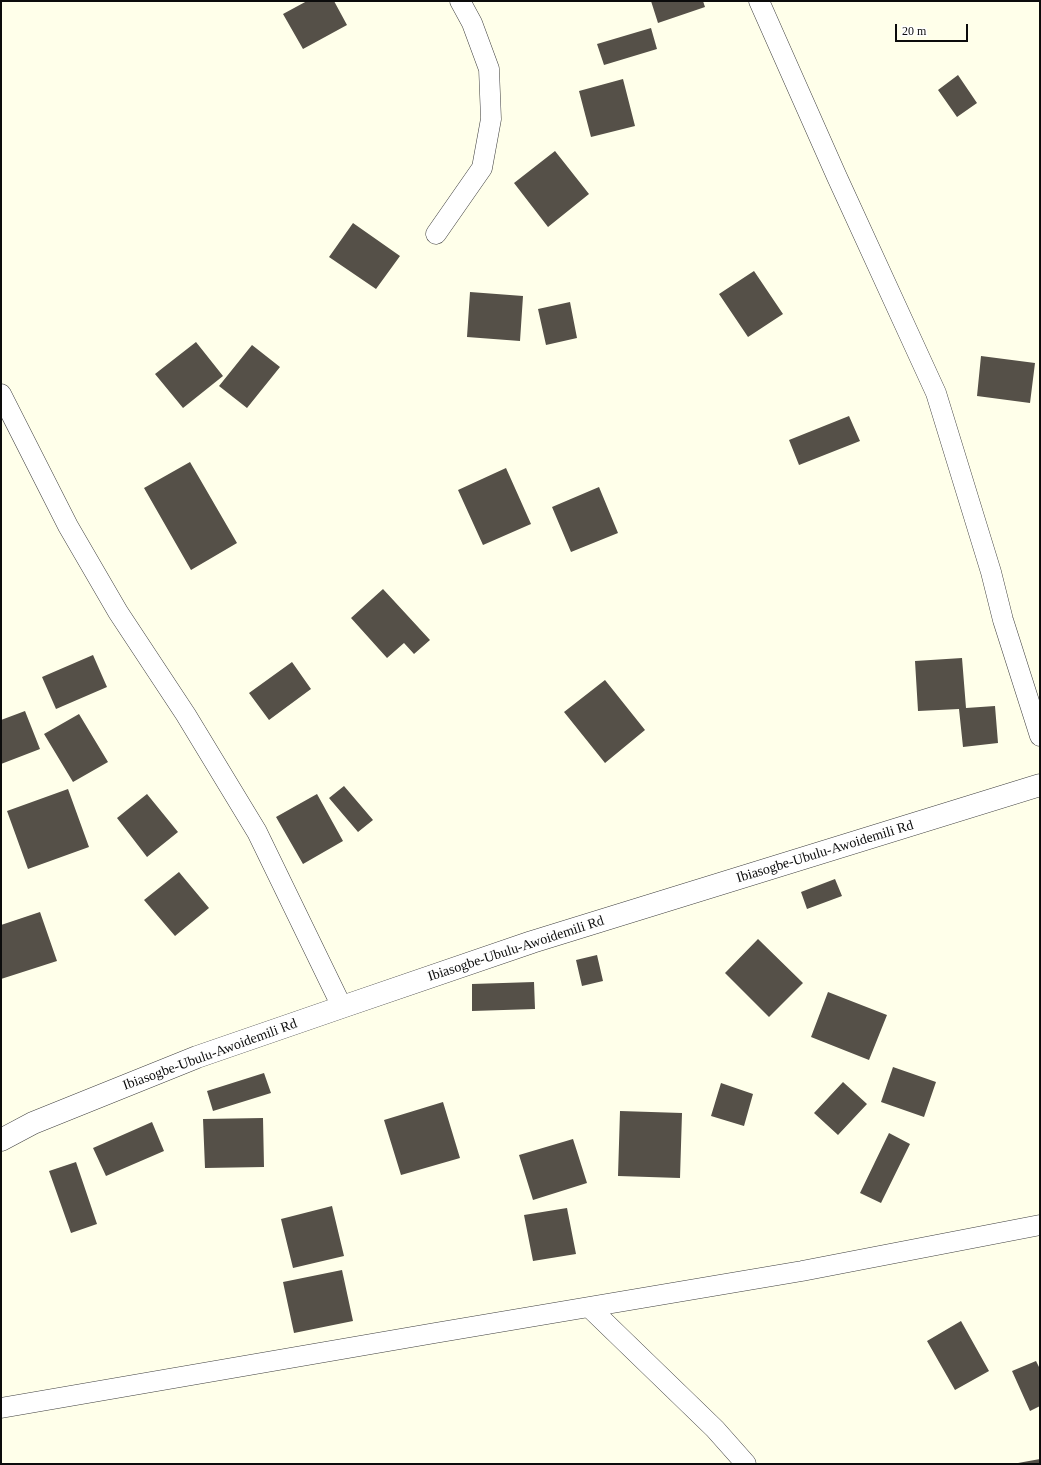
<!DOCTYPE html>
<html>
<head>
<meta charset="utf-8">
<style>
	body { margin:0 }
	#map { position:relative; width:1041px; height:1465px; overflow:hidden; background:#ffffea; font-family:Georgia,serif }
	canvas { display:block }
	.frame { position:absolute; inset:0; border:2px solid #0c0c0c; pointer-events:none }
	.scale { position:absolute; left:895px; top:24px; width:73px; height:18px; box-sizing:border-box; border:2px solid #0c0c0c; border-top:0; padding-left:5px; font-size:12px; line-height:14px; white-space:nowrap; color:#0c0c0c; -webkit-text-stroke:3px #fff; paint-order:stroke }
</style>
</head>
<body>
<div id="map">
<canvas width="1041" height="1465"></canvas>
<div class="frame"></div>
<div class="scale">20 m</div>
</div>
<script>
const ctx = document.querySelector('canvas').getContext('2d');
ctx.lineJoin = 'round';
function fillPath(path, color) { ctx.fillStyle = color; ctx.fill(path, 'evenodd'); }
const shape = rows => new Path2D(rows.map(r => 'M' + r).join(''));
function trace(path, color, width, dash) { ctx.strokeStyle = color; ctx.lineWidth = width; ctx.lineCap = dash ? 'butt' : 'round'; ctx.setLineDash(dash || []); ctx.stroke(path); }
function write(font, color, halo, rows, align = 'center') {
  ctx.font = font + ' Georgia,serif'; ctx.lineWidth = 4; ctx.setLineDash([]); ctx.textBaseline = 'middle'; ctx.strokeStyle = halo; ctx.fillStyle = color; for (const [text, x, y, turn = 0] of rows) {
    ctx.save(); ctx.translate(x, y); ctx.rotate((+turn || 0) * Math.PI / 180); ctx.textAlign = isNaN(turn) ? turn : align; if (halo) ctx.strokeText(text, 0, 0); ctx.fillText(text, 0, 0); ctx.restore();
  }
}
fillPath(shape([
	[307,1,334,1,347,25,303,49,283,14],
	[651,1,703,1,705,7,658,23],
	[651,28,657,49,604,65,597,44],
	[958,75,977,103,957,117,938,90],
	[623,79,635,126,591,137,579,91],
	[555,151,589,194,548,227,514,183],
	[353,223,400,256,376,289,329,257],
	[754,271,783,314,748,337,719,294],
	[470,292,523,296,520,341,467,337],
	[570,302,577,338,546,345,538,309],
	[196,342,223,376,183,408,155,374],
	[252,345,280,367,247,408,219,386],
	[981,356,1035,363,1030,403,977,396],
	[849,416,860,441,799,465,789,440],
	[190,462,237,543,191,570,144,488],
	[506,468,531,524,483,545,458,490],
	[599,487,618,533,571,552,552,507],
	[383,589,430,640,414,654,404,643,387,658,351,618],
	[93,655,107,687,56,709,42,677],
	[962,658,966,708,995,706,998,743,963,747,959,709,918,711,915,661],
	[292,662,311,689,269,720,249,693],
	[605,680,645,730,605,763,564,712],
	[25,711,40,749,1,764,1,720],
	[79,714,108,762,73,782,44,734],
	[344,786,373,820,358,832,329,798],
	[68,789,89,847,28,869,7,811],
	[147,794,178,832,147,857,117,818],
	[317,794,343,841,303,864,276,817],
	[179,872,209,908,175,936,144,900],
	[835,879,842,896,807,909,801,892],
	[40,912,57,961,1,979,1,925],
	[758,939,803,983,769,1017,725,973],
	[597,955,603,981,582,986,576,960],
	[534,982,535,1009,472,1011,472,984],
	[828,992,887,1015,869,1060,811,1037],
	[893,1067,936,1082,924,1117,881,1102],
	[264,1073,271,1093,213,1111,207,1091],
	[843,1082,867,1104,838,1135,814,1113],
	[721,1083,753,1094,744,1126,711,1116],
	[443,1102,460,1158,401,1175,384,1120],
	[620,1111,682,1113,680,1178,618,1176],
	[263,1118,264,1167,205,1168,203,1119],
	[152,1122,164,1151,106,1176,93,1148],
	[889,1133,910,1144,881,1203,860,1193],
	[573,1139,587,1183,533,1200,519,1155],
	[76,1162,97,1224,71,1233,49,1171],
	[332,1206,344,1256,293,1268,281,1219],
	[567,1208,576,1254,533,1261,524,1215],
	[342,1270,353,1321,294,1333,283,1282],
	[961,1321,989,1371,955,1390,927,1341],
	[1036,1361,1040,1369,1040,1406,1030,1411,1012,1371],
	[1040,1459,1040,1464,1018,1464,1018,1463]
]), '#555048');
const minor = shape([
	[759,1,837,177,936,393,991,572,1003,620,1040,736],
	[436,234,482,168,491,119,489,69,472,23,460,1],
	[1,394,68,526,118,612,186,715,257,832,342,1007],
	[589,1307,715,1429,746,1464],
	[1,1408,435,1333,802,1271,1040,1225]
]);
const tertiary = shape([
	[1,1140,33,1123,197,1057,342,1007,532,942,1040,785]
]);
trace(minor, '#3f3f3f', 21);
trace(tertiary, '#3f3f3f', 23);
trace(minor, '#fff', 20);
trace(tertiary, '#fff', 22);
write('14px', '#0c0c0c', '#fff', [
	["Ibiasogbe-Ubulu-Awoidemili Rd",825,852,-17],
	["Ibiasogbe-Ubulu-Awoidemili Rd",516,949,-18],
	["Ibiasogbe-Ubulu-Awoidemili Rd",210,1055,-20]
]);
</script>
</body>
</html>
